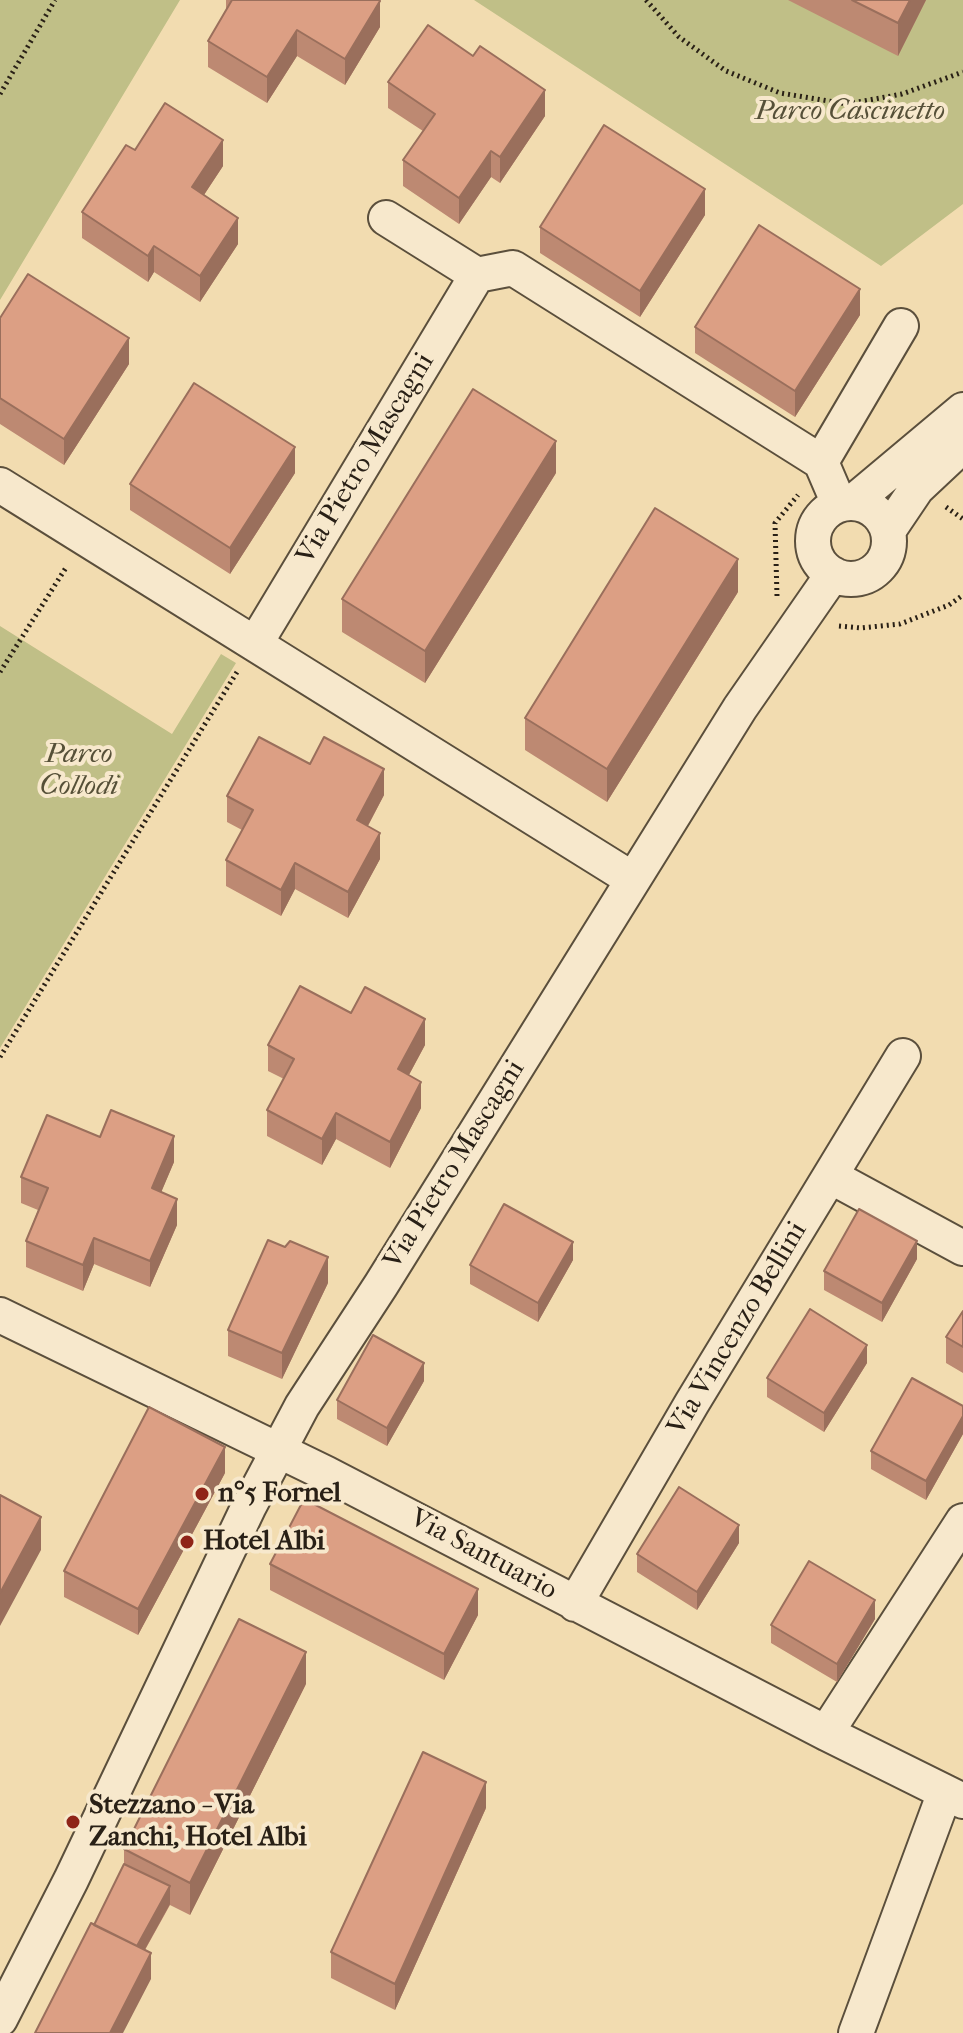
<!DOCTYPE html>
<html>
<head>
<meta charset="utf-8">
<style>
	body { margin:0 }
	canvas { display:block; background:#f2dcb0 }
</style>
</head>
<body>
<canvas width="963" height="2033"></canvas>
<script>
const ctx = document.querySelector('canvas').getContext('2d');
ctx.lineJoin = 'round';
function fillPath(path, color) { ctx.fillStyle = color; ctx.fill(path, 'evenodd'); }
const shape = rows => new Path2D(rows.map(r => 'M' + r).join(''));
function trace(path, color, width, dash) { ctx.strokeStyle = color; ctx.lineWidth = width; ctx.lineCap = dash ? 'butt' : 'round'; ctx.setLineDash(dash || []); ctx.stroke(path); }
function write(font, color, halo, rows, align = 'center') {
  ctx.font = font + ' "IM FELL French Canon",serif'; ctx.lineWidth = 8; ctx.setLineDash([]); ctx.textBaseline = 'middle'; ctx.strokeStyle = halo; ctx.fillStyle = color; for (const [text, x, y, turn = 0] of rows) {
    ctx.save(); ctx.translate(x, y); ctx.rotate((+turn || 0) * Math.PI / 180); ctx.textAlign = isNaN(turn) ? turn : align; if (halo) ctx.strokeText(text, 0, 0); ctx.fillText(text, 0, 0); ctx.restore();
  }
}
fillPath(shape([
	[0,0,180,0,0,300],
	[474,0,963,0,963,204,881,266],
	[0,626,172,734,221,654,236,663,0,1048]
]), '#c0bf87');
const minor = shape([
	[386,218,477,275],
	[821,462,901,326],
	[0,485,632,879],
	[852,503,963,410],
	'813 541a38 38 0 1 1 76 0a38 38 0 1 1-76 0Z',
	[888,531,917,488,963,445],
	[255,644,477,275,513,268,821,462,839,504],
	[832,1177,963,1248],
	[0,1315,327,1474,826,1733,963,1801],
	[575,1604,692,1403,903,1056],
	[826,1733,963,1521],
	[0,2019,71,1880,249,1506,302,1406,381,1285,740,708,833,574],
	[856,2033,945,1792]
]);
trace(minor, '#5b4f3c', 38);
trace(shape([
	[646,0,679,37,726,71,780,93,847,104,902,94,963,72],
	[0,94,55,0],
	[946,507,963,519],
	[777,596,775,523,798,495],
	[839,626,861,628,900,624,949,605,963,595],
	[0,672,67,566],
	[0,1057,237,672]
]), '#292016', 5, [2, 4]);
trace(minor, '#f7e8cc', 34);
fillPath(shape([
	[226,0,379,0,380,27,345,85,297,56,267,103,208,67,208,41,226,10],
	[788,0,926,0,898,56],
	[388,82,545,116,500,183,491,177,459,224,403,186,403,160,423,131,388,108],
	[135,150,223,166,204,195,238,244,200,302,154,272,148,282,82,238,82,212],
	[705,215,640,317,540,253,540,227],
	[860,315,795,417,695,353,695,327],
	[0,318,129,364,64,465,0,424],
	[295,473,230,574,130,510,130,484],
	[556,473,425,683,342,632,342,599],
	[738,592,607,802,525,750,525,718],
	[310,764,384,795,368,826,380,859,348,918,295,889,281,916,226,886,226,860,242,830,227,822,227,796],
	[351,1013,425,1045,409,1075,421,1108,390,1168,336,1139,322,1165,267,1136,267,1110,284,1079,268,1071,268,1045],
	[100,1137,174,1162,161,1192,177,1225,150,1287,94,1264,83,1291,26,1267,26,1241,38,1210,21,1203,21,1177],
	[917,1259,882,1322,824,1290,824,1271],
	[573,1260,538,1322,470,1284,470,1265],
	[328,1283,282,1379,228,1356,228,1330],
	[963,1311,963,1373,946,1363,946,1337],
	[867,1363,824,1432,767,1397,767,1378],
	[424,1381,387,1446,337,1419,337,1400],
	[963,1406,963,1434,926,1500,871,1469,871,1451],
	[225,1473,138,1635,64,1597,64,1571],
	[739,1543,697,1610,637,1572,637,1554],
	[270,1564,478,1615,444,1680,270,1590],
	[875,1619,837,1682,771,1643,771,1625],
	[306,1684,190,1915,170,1905,145,1950,151,1979,94,1925,124,1864,124,1849],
	[486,1808,395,2010,331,1978,331,1952]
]), '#bd8972');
fillPath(shape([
	[910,0,926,0,898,56,898,23],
	[380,1,380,27,345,85,345,59],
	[297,30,297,56,267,103,267,77],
	[545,90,545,116,500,183,500,157],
	[223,140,223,166,192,213,192,187],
	[491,151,491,177,459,224,459,198],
	[705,189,705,215,640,317,640,291],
	[238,218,238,244,200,302,200,276],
	[154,246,154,272,148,282,148,256],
	[860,289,860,315,795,417,795,391],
	[129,338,129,364,64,465,64,439],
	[556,441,556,473,425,683,425,651],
	[295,447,295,473,230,574,230,548],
	[738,559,738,592,607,802,607,769],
	[384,769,384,795,357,846,357,820],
	[380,833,380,859,348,918,348,892],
	[295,863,295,889,281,916,281,890],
	[425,1019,425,1045,398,1095,398,1069],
	[421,1082,421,1108,390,1168,390,1142],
	[336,1113,336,1139,322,1165,322,1139],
	[174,1136,174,1162,152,1214,152,1188],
	[177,1199,177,1225,150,1287,150,1261],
	[94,1238,94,1264,83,1291,83,1265],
	[917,1241,917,1259,882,1322,882,1303],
	[573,1242,573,1260,538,1322,538,1303],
	[328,1257,328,1283,282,1379,282,1353],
	[867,1345,867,1363,824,1432,824,1413],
	[424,1363,424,1381,387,1446,387,1428],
	[963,1416,963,1434,926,1500,926,1481],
	[225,1447,225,1473,138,1635,138,1609],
	[41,1517,41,1550,0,1626,0,1593],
	[739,1525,739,1543,697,1610,697,1592],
	[478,1589,478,1615,444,1680,444,1654],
	[875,1600,875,1619,837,1682,837,1664],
	[306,1652,306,1684,190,1915,190,1883],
	[486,1782,486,1808,395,2010,395,1984],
	[170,1886,170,1904,133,1971,133,1953],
	[151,1953,151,1979,123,2033,110,2033]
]), '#9a6f5c');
const building = shape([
	[232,0,379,0,380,1,345,59,297,30,267,77,208,41,232,0],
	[852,0,910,0,898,23,852,0],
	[428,25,473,56,480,46,545,90,500,157,491,151,459,198,403,160,435,114,388,82,428,25],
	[165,103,223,140,192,187,238,218,200,276,154,246,148,256,82,212,126,145,135,150,165,103],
	[604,125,705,189,640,291,540,227,604,125],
	[759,225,860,289,795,391,695,327,759,225],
	[28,274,129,338,64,439,0,398,0,318,28,274],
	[194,383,295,447,230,548,130,484,194,383],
	[473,389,556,441,425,651,342,599,473,389],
	[655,508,738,559,607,769,525,718,655,508],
	[259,737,310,764,324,737,384,769,357,820,380,833,348,892,295,863,281,890,226,860,253,810,227,796,259,737],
	[300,986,351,1013,365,987,425,1019,398,1069,421,1082,390,1142,336,1113,322,1139,267,1110,294,1059,268,1045,300,986],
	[111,1110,174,1136,152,1188,177,1199,150,1261,94,1238,83,1265,26,1241,48,1188,21,1177,47,1115,100,1137,111,1110],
	[504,1204,573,1242,538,1303,470,1265,504,1204],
	[859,1209,917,1241,882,1303,824,1271,859,1209],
	[268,1240,285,1247,290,1241,328,1257,282,1353,228,1330,268,1240],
	[810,1309,867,1345,824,1413,767,1378,810,1309],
	[963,1311,963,1347,946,1337,963,1311],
	[373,1335,424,1363,387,1428,337,1400,373,1335],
	[912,1378,963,1406,963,1416,926,1481,871,1451,912,1378],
	[149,1407,225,1447,138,1609,64,1571,149,1407],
	[679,1487,739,1525,697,1592,637,1554,679,1487],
	[0,1495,41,1517,0,1593,0,1495],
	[304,1499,478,1589,444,1654,270,1564,304,1499],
	[809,1561,875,1600,837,1664,771,1625,809,1561],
	[239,1619,306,1652,190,1883,124,1849,239,1619],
	[423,1752,486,1782,395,1984,331,1952,423,1752],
	[124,1864,170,1886,137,1946,94,1925,124,1864],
	[91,1923,151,1953,110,2033,35,2033,91,1923]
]);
fillPath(building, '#dc9f84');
trace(building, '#9a6f5c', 2);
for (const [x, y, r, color] of [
	[202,1494,8,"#8f2418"],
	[187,1542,8,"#8f2418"],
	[73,1822,8,"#8f2418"]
]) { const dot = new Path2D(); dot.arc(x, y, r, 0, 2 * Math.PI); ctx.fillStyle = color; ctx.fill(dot); trace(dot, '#f7e8cc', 3); }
write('italic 28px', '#565038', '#f7e8cc', [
	["Parco Cascinetto",850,112],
	["Parco",79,755],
	["Collodi",79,787]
]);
write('28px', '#292016', '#f7e8cc', [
	["Via Pietro Mascagni",366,459,-59],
	["Via Pietro Mascagni",455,1165,-58],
	["Via Vincenzo Bellini",738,1329,-59],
	["Via Santuario",483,1555,28]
]);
write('bold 28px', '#292016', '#f7e8cc', [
	["n°5 Fornel",218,1494],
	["Hotel Albi",203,1542],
	["Stezzano - Via",89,1806],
	["Zanchi, Hotel Albi",89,1838]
], 'left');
</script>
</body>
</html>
